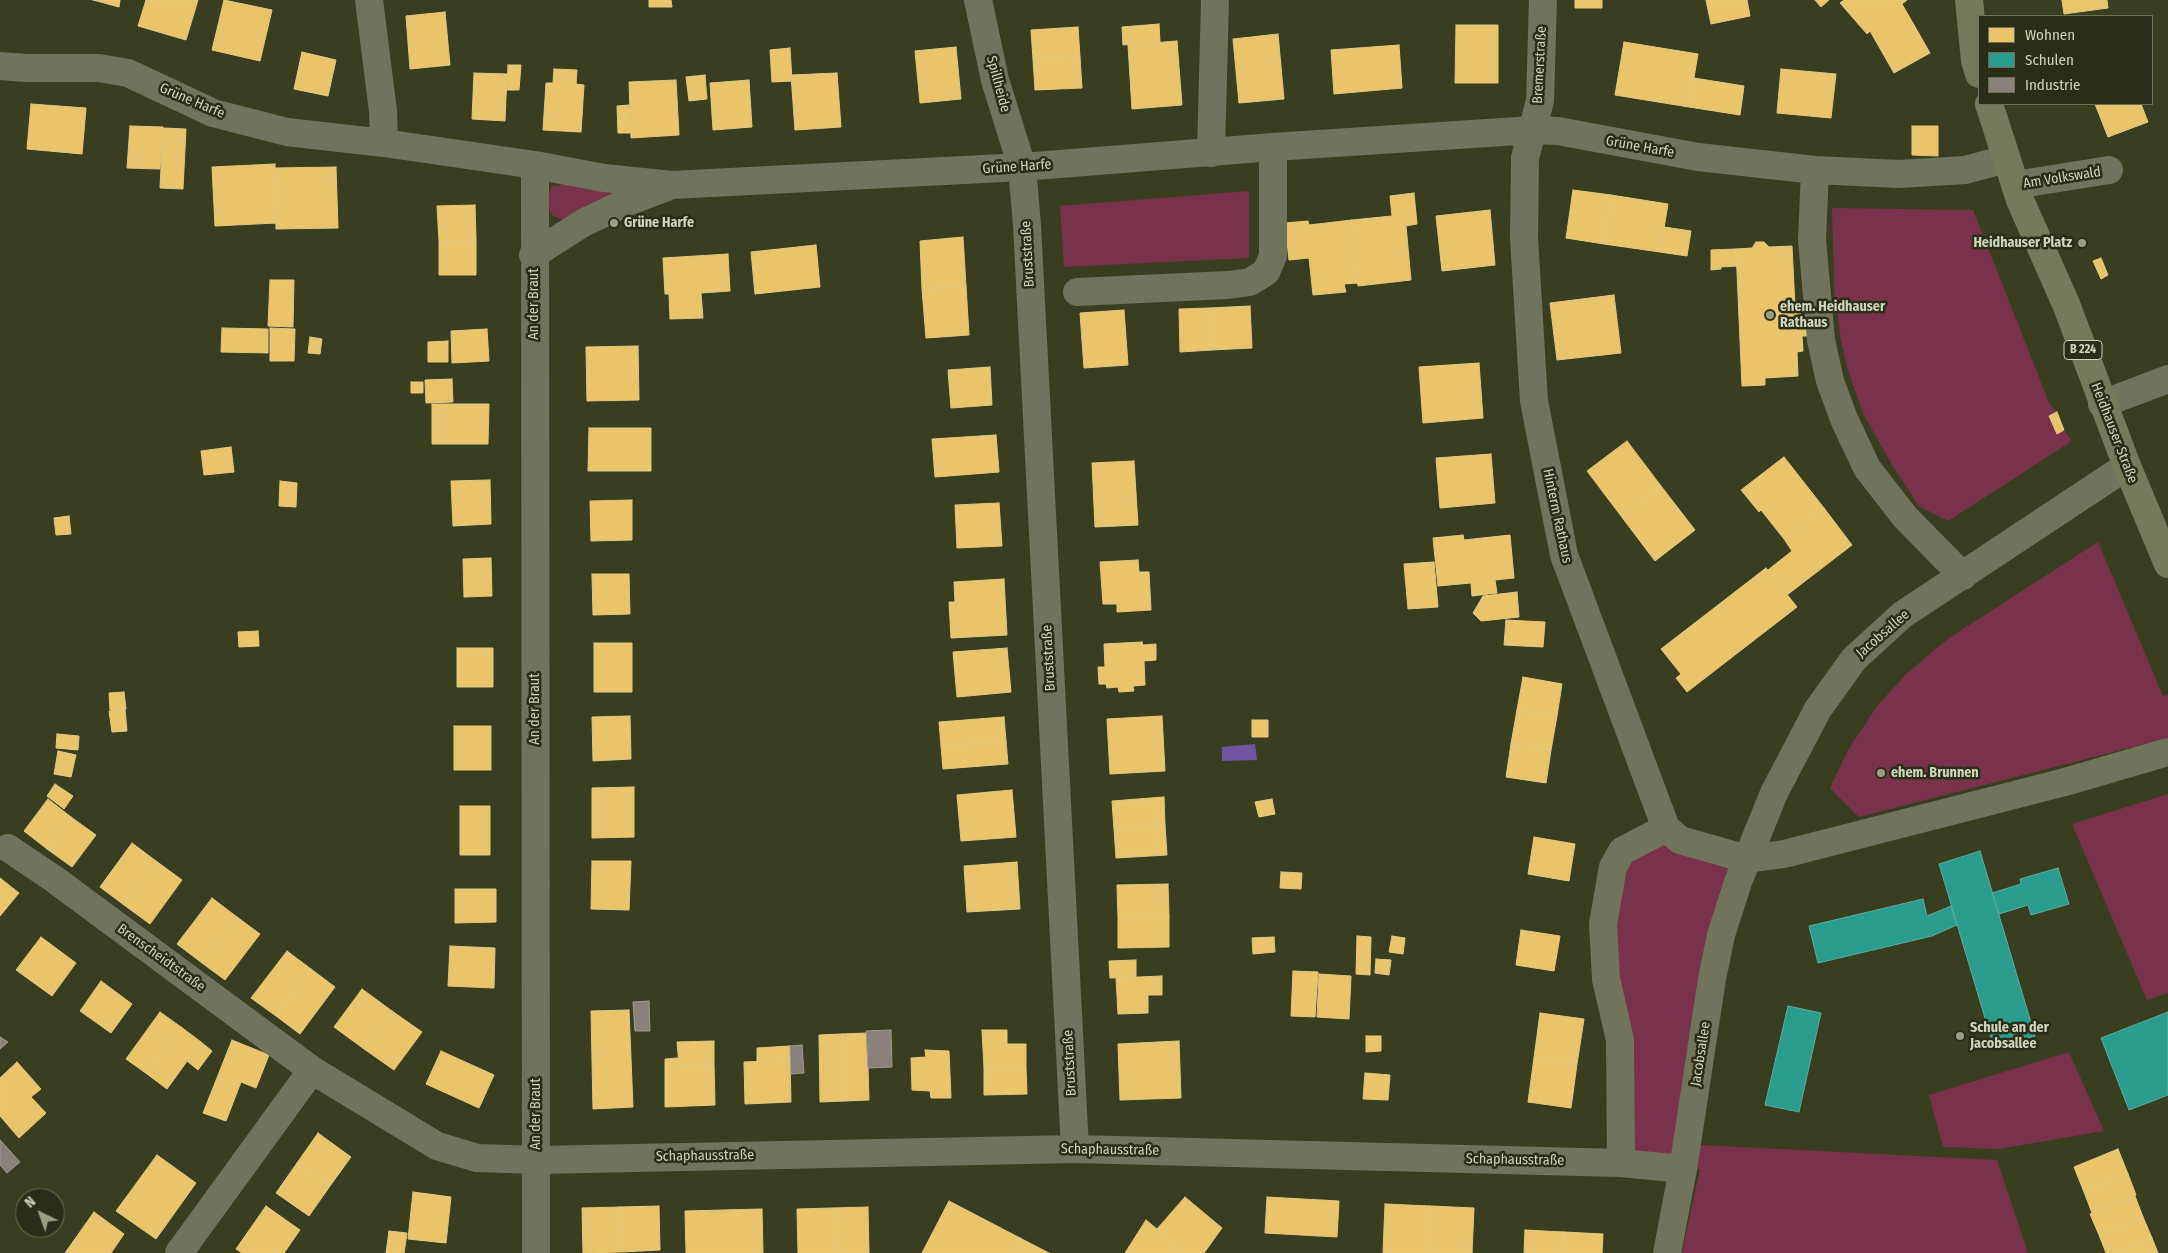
<!DOCTYPE html>
<html>
<head>
<meta charset="utf-8">
<style>
	body { margin:0 }
	#map { position:relative; width:2168px; height:1253px; overflow:hidden; background:#3a3e21; font-family:"Fira Sans Condensed",sans-serif }
	canvas { display:block }
	.legend { position:absolute; left:1978px; top:15px; width:175px; height:90px; box-sizing:border-box; background:#2a2e18; border:1px solid #6c7158; margin:0; padding:6px 9px; list-style:none; font-size:15px; color:#cfd5b9 }
	.legend li { display:flex; align-items:center; gap:10px; height:25px }
	.legend b { width:25px; border:1px solid #6c7158 }
	.north { position:absolute; left:15px; top:1188px; width:50px; height:50px; box-sizing:border-box; background:#2a2e18; border:1px solid #6c7158; border-radius:50%; rotate:318deg; font-size:14px; font-weight:700; line-height:20px; text-align:center; color:#cfd5b9 }
	.north::after { content:''; display:block; margin:auto; width:18px; height:22px; background:#9ba084; clip-path:polygon(50% 0,100% 100%,50% 72%,0 100%) }
</style>
</head>
<body>
<div id="map">
<canvas width="2168" height="1253"></canvas>
<ul class="legend">
<li><b style="height:14px;background:#e9c46a"></b>Wohnen</li>
<li><b style="height:14px;background:#2a9d8f"></b>Schulen</li>
<li><b style="height:14px;background:#8a817c"></b>Industrie</li>
</ul>
<div class="north">N</div>
</div>
<script>
const ctx = document.querySelector('canvas').getContext('2d');
ctx.lineJoin = 'round';
function fillPath(path, color) { ctx.fillStyle = color; ctx.fill(path, 'evenodd'); }
const shape = rows => new Path2D(rows.map(r => 'M' + r).join(''));
function trace(path, color, width, dash) { ctx.strokeStyle = color; ctx.lineWidth = width; ctx.lineCap = dash ? 'butt' : 'round'; ctx.setLineDash(dash || []); ctx.stroke(path); }
function write(font, color, halo, rows, align = 'center') {
  ctx.font = font + ' "Fira Sans Condensed",sans-serif'; ctx.lineWidth = 5; ctx.setLineDash([]); ctx.textBaseline = 'middle'; ctx.strokeStyle = halo; ctx.fillStyle = color; for (const [text, x, y, turn = 0] of rows) {
    ctx.save(); ctx.translate(x, y); ctx.rotate((+turn || 0) * Math.PI / 180); ctx.textAlign = isNaN(turn) ? turn : align; if (halo) ctx.strokeText(text, 0, 0); ctx.fillText(text, 0, 0); ctx.restore();
  }
}
fillPath(shape([
	[575,183,619,192,567,222,552,215,546,202,552,186],
	[1249,191,1249,258,1064,267,1060,206],
	[1832,208,1973,210,2050,405,2057,412,2064,430,2072,441,1948,521,1919,506,1889,460,1863,413,1848,370,1841,341,1834,288],
	[2098,542,2163,696,2168,695,2168,738,1859,817,1830,788,1848,750,1878,705,1907,673,1949,638],
	[2168,794,2168,993,2147,1000,2072,824],
	[1664,841,1742,867,1685,1140,1701,1145,1997,1160,2028,1253,1682,1253,1700,1169,1625,1160,1609,977,1624,857],
	[2069,1052,2104,1131,1999,1149,1943,1147,1929,1095]
]), '#79324b');
fillPath(shape([
	[1255,744,1257,760,1222,761,1222,747]
]), '#7055a1');
const homes = shape([
	[93,0,120,0,119,7,93,0],
	[146,0,198,0,186,40,138,26,146,0],
	[224,0,272,10,260,61,212,50,224,0],
	[649,0,671,0,672,7,649,7,649,0],
	[1575,0,1602,0,1602,8,1575,8,1575,0],
	[1706,0,1747,0,1750,16,1711,24,1706,0],
	[1815,0,1829,0,1821,7,1815,0],
	[1844,0,1907,0,1902,4,1930,53,1894,73,1870,31,1867,34,1840,3,1844,0],
	[2062,0,2107,0,2108,8,2064,14,2062,0],
	[445,12,450,65,410,69,406,16,445,12],
	[1159,24,1160,42,1123,45,1122,27,1159,24],
	[1456,25,1498,25,1498,83,1455,83,1456,25],
	[1078,27,1080,57,1033,59,1031,30,1078,27],
	[1278,34,1284,99,1239,103,1233,39,1278,34],
	[1177,41,1182,105,1132,109,1128,45,1177,41],
	[1624,42,1698,54,1689,107,1615,95,1624,42],
	[1399,45,1402,88,1334,94,1331,50,1399,45],
	[956,47,961,99,920,103,915,51,956,47],
	[790,48,792,81,772,82,770,50,790,48],
	[302,52,336,60,328,96,294,89,302,52],
	[1080,57,1082,88,1035,90,1033,59,1080,57],
	[508,65,521,65,519,90,507,90,508,65],
	[554,69,577,70,576,84,584,85,581,132,543,130,546,83,553,83,554,69],
	[1781,69,1836,74,1831,118,1777,113,1781,69],
	[474,73,507,74,505,121,472,119,474,73],
	[837,73,841,127,795,130,791,75,837,73],
	[705,75,707,99,689,101,686,77,705,75],
	[1694,78,1744,86,1740,115,1689,107,1694,78],
	[676,80,679,135,631,138,629,82,676,80],
	[749,80,752,127,713,130,710,83,749,80],
	[31,104,86,108,82,154,27,149,31,104],
	[2095,104,2141,104,2148,122,2108,137,2095,104],
	[629,105,631,133,618,133,617,106,629,105],
	[130,126,163,127,160,169,127,168,130,126],
	[1912,126,1938,126,1938,156,1912,155,1912,126],
	[163,128,186,129,183,189,160,188,163,128],
	[275,164,276,223,215,226,212,167,275,164],
	[336,167,338,228,276,229,275,168,336,167],
	[1573,190,1611,195,1604,244,1566,238,1573,190],
	[1414,193,1417,224,1406,226,1411,280,1358,286,1352,220,1392,216,1390,196,1414,193],
	[1611,195,1668,204,1660,252,1604,244,1611,195],
	[475,205,476,240,439,241,437,206,475,205],
	[1490,210,1495,265,1442,271,1436,216,1490,210],
	[1352,220,1358,283,1344,284,1346,292,1313,295,1309,258,1289,260,1285,223,1308,221,1309,225,1352,220],
	[1664,227,1691,231,1687,256,1660,252,1664,227],
	[963,237,966,286,922,289,920,241,963,237],
	[476,240,476,275,439,275,439,241,476,240],
	[1756,242,1764,242,1769,247,1792,246,1795,307,1801,307,1801,322,1809,322,1809,336,1802,336,1803,351,1797,352,1798,376,1765,378,1765,385,1742,386,1736,249,1752,248,1756,242],
	[816,245,820,287,755,294,751,252,816,245],
	[1736,249,1737,266,1721,267,1721,269,1711,270,1711,250,1736,249],
	[728,254,730,291,701,293,703,318,670,319,669,294,665,294,663,258,728,254],
	[2101,258,2108,275,2101,279,2093,261,2101,258],
	[270,280,294,280,293,327,268,326,270,280],
	[966,286,969,335,926,338,922,289,966,286],
	[1614,295,1621,353,1557,360,1550,303,1614,295],
	[1250,306,1252,348,1212,350,1210,308,1250,306],
	[1210,308,1212,350,1180,352,1179,309,1210,308],
	[1124,310,1128,365,1084,368,1080,313,1124,310],
	[222,328,268,329,268,353,221,352,222,328],
	[270,328,295,329,294,361,270,361,270,328],
	[487,329,489,361,452,363,451,331,487,329],
	[310,337,322,339,320,354,308,353,310,337],
	[448,341,448,362,428,362,428,342,448,341],
	[638,346,639,400,587,401,586,347,638,346],
	[1479,363,1483,418,1423,423,1419,367,1479,363],
	[990,367,992,405,951,408,948,370,990,367],
	[452,379,453,402,426,403,425,380,452,379],
	[411,382,423,382,423,393,411,393,411,382],
	[432,404,489,404,488,444,432,444,432,404],
	[2057,412,2064,430,2057,434,2049,416,2057,412],
	[589,428,651,428,651,471,588,471,589,428],
	[996,435,999,472,935,477,932,439,996,435],
	[1627,441,1661,486,1621,516,1587,471,1627,441],
	[231,447,234,472,204,475,201,451,231,447],
	[1491,454,1495,503,1440,508,1436,458,1491,454],
	[1784,457,1824,508,1784,539,1761,510,1759,512,1741,490,1784,457],
	[1134,461,1138,525,1095,527,1092,463,1134,461],
	[490,480,491,524,453,526,451,481,490,480],
	[280,481,297,483,296,507,279,506,280,481],
	[1661,486,1695,530,1655,561,1621,516,1661,486],
	[632,500,632,540,591,541,590,501,632,500],
	[999,503,1002,546,957,548,955,505,999,503],
	[1824,508,1852,545,1787,595,1768,570,1792,551,1784,539,1824,508],
	[69,516,71,534,56,535,54,518,69,516],
	[1463,535,1464,540,1510,535,1514,578,1495,580,1497,593,1472,596,1471,583,1438,586,1433,538,1463,535],
	[491,558,492,596,464,597,463,559,491,558],
	[1138,560,1139,572,1149,572,1151,610,1117,612,1117,604,1103,604,1100,562,1138,560],
	[1434,562,1438,607,1408,609,1404,564,1434,562],
	[1766,568,1797,607,1687,692,1676,678,1681,674,1661,649,1766,568],
	[592,574,629,574,630,614,593,615,592,574],
	[1004,579,1007,635,951,638,949,602,955,602,954,582,1004,579],
	[1517,592,1519,617,1481,621,1473,613,1483,596,1517,592],
	[1506,620,1545,622,1543,647,1504,645,1506,620],
	[258,631,259,646,239,647,238,632,258,631],
	[1142,642,1143,645,1156,644,1156,660,1144,661,1145,685,1133,686,1134,691,1119,692,1118,687,1107,688,1106,684,1099,684,1098,667,1105,667,1104,644,1142,642],
	[594,643,632,643,632,692,594,692,594,643],
	[457,648,493,648,493,687,457,687,457,648],
	[1007,648,1011,692,957,697,953,652,1007,648],
	[1523,677,1562,684,1557,716,1517,710,1523,677],
	[124,692,126,709,110,710,109,693,124,692],
	[125,709,127,731,112,732,109,711,125,709],
	[1517,710,1557,716,1551,750,1511,744,1517,710],
	[630,716,631,759,593,761,592,717,630,716],
	[1162,716,1165,771,1110,774,1107,719,1162,716],
	[1004,717,1006,741,941,746,939,722,1004,717],
	[1252,720,1268,720,1268,737,1252,737,1252,720],
	[454,726,491,726,491,770,454,770,454,726],
	[57,734,79,736,78,750,56,748,57,734],
	[1006,741,1008,764,943,769,941,746,1006,741],
	[1511,744,1551,750,1546,783,1506,777,1511,744],
	[58,751,76,755,71,777,54,774,58,751],
	[55,784,73,796,64,809,47,796,55,784],
	[634,787,634,837,592,838,592,788,634,787],
	[1012,790,1016,837,961,841,957,795,1012,790],
	[1164,797,1165,825,1155,826,1153,802,1117,804,1118,828,1114,829,1112,801,1164,797],
	[48,799,71,817,47,849,24,831,48,799],
	[1272,799,1275,814,1259,817,1255,802,1272,799],
	[1153,802,1155,826,1118,828,1117,804,1153,802],
	[460,806,490,806,490,855,460,855,460,806],
	[71,817,96,835,72,867,47,849,71,817],
	[1165,825,1167,855,1116,858,1114,829,1118,828,1120,854,1156,851,1155,826,1165,825],
	[1155,826,1156,851,1120,854,1118,828,1155,826],
	[1534,837,1575,844,1569,881,1528,874,1534,837],
	[132,843,156,861,124,905,100,887,132,843],
	[156,861,182,880,150,924,124,905,156,861],
	[592,861,631,861,629,910,591,909,592,861],
	[1017,862,1020,909,967,912,964,866,1017,862],
	[1281,872,1302,873,1301,889,1280,888,1281,872],
	[0,878,19,893,0,916,0,878],
	[1168,884,1169,916,1118,918,1117,885,1168,884],
	[455,889,496,889,496,922,455,923,455,889],
	[212,898,237,917,202,963,177,944,212,898],
	[1169,916,1169,947,1118,948,1118,918,1169,916],
	[237,917,260,934,225,980,202,963,237,917],
	[1521,930,1560,936,1554,971,1516,965,1521,930],
	[1357,936,1371,937,1370,975,1356,974,1357,936],
	[1392,936,1405,938,1403,954,1389,952,1392,936],
	[41,937,76,963,52,996,16,970,41,937],
	[1274,937,1275,952,1253,954,1252,938,1274,937],
	[450,946,495,948,494,988,448,986,450,946],
	[287,951,311,969,276,1016,251,998,287,951],
	[1376,959,1391,960,1389,975,1375,973,1376,959],
	[1136,960,1136,977,1110,978,1109,961,1136,960],
	[311,969,335,987,300,1034,276,1016,311,969],
	[1293,971,1318,972,1315,1017,1291,1016,1293,971],
	[1319,974,1351,976,1349,1019,1317,1017,1319,974],
	[1162,976,1162,995,1148,995,1148,1013,1118,1014,1116,978,1162,976],
	[101,981,132,1004,111,1033,80,1011,101,981],
	[362,989,392,1011,364,1049,334,1027,362,989],
	[629,1010,633,1107,593,1109,591,1011,629,1010],
	[392,1011,422,1032,394,1070,364,1049,392,1011],
	[160,1012,181,1027,147,1074,126,1059,160,1012],
	[1540,1013,1584,1019,1577,1064,1534,1058,1540,1013],
	[181,1027,201,1042,167,1089,147,1074,181,1027],
	[982,1030,1007,1030,1007,1044,1026,1044,1026,1068,984,1068,982,1030],
	[867,1033,869,1100,845,1101,842,1034,867,1033],
	[842,1034,845,1101,820,1102,819,1035,842,1034],
	[1366,1036,1381,1036,1381,1051,1366,1052,1366,1036],
	[232,1040,269,1055,256,1088,241,1082,226,1121,203,1113,232,1040],
	[714,1041,714,1064,679,1065,677,1042,714,1041],
	[1179,1041,1181,1098,1120,1100,1118,1044,1179,1041],
	[201,1042,212,1051,198,1070,187,1061,201,1042],
	[790,1046,790,1060,757,1062,757,1048,790,1046],
	[925,1050,949,1051,951,1098,931,1098,930,1091,912,1090,911,1058,926,1057,925,1050],
	[441,1051,494,1075,479,1108,426,1084,441,1051],
	[677,1058,679,1065,714,1064,715,1105,665,1107,665,1059,677,1058],
	[1534,1058,1577,1064,1571,1108,1528,1102,1534,1058],
	[790,1060,791,1102,745,1104,744,1062,790,1060],
	[17,1062,41,1089,31,1097,46,1113,19,1138,0,1116,0,1078,17,1062],
	[984,1068,1026,1068,1027,1094,984,1095,984,1068],
	[1365,1073,1390,1075,1388,1100,1363,1099,1365,1073],
	[318,1133,351,1157,330,1186,297,1163,318,1133],
	[2118,1149,2128,1174,2084,1192,2074,1167,2118,1149],
	[157,1155,196,1183,156,1239,116,1211,157,1155],
	[297,1163,330,1186,309,1216,276,1193,297,1163],
	[2128,1174,2136,1195,2092,1213,2084,1192,2128,1174],
	[413,1192,451,1197,446,1243,408,1239,413,1192],
	[2135,1196,2143,1217,2099,1235,2090,1214,2135,1196],
	[1185,1197,1222,1228,1204,1253,1182,1253,1157,1229,1185,1197],
	[1267,1197,1339,1201,1337,1237,1265,1233,1267,1197],
	[949,1201,1020,1238,1012,1253,922,1253,949,1201],
	[1385,1204,1430,1206,1428,1253,1383,1253,1385,1204],
	[266,1206,300,1230,284,1253,242,1253,236,1249,266,1206],
	[659,1206,660,1250,622,1252,620,1207,659,1206],
	[1430,1206,1474,1208,1472,1253,1428,1253,1430,1206],
	[620,1207,622,1252,583,1253,582,1208,620,1207],
	[868,1207,869,1253,834,1253,833,1208,868,1207],
	[833,1208,834,1253,798,1253,797,1209,833,1208],
	[762,1209,763,1253,686,1253,685,1211,762,1209],
	[94,1212,124,1234,111,1253,65,1253,94,1212],
	[2143,1217,2152,1238,2114,1253,2106,1253,2099,1235,2143,1217],
	[1146,1220,1157,1229,1182,1253,1125,1253,1146,1220],
	[1525,1230,1564,1232,1563,1253,1524,1253,1525,1230],
	[389,1231,407,1233,404,1253,386,1253,389,1231],
	[1564,1232,1603,1234,1602,1253,1563,1253,1564,1232],
	[1020,1238,1049,1253,1012,1253,1020,1238],
	[2152,1238,2158,1253,2114,1253,2152,1238]
]);
fillPath(homes, '#e9c46a');
trace(homes, '#e1c982', 1);
const schools = shape([
	[1980,851,2035,1036,1994,1048,1939,864,1980,851],
	[2058,868,2069,904,2031,915,2028,905,1999,914,1992,893,2021,884,2020,879,2058,868],
	[1923,899,1927,916,1951,906,1957,925,1932,936,1818,963,1809,926,1923,899],
	[1788,1006,1821,1013,1799,1112,1765,1105,1788,1006],
	[2168,1012,2168,1095,2129,1110,2101,1038,2168,1012]
]);
fillPath(schools, '#2a9d8f');
trace(schools, '#5cae9c', 1);
const industry = shape([
	[649,1001,650,1031,635,1031,633,1002,649,1001],
	[891,1030,892,1067,868,1068,866,1031,891,1030],
	[0,1037,8,1042,0,1049,0,1037],
	[802,1045,804,1073,791,1074,790,1046,802,1045],
	[0,1140,20,1162,7,1173,0,1165,0,1140]
]);
fillPath(industry, '#8a817c');
trace(industry, '#9f9a8e', 1);
trace(shape([
	[369,0,383,111,384,143],
	[978,0,995,80,1022,167,1027,225,1075,1149],
	[1543,0,1540,101,1525,158,1524,238,1534,401,1564,555,1666,828,1680,840,1747,859,1784,854,2065,782,2168,752],
	[0,66,26,68,99,68,128,73,213,113,287,132,384,143,535,165,604,178,672,185,1022,167,1273,147,1533,130,1558,131,1698,157,1815,170,1899,174,1965,170,2006,159],
	[1211,153,1215,0],
	[535,165,536,1253],
	[1815,170,1812,240,1821,340,1830,381,1844,419,1867,468,1905,517,1963,576],
	[2015,185,2109,170],
	[533,255,583,223,625,203,667,187],
	[1077,292,1228,285,1250,282,1266,272,1273,256,1273,147],
	[2102,404,2168,379],
	[8,848,54,879,312,1070,437,1146,477,1158,537,1160,1075,1149,1621,1163,1683,1169],
	[1621,1163,1620,1040,1606,979,1603,924,1613,867,1622,851,1666,828],
	[179,1253,312,1070],
	[1667,1253,1683,1169,1712,979,1721,935,1738,882,1774,793,1818,709,1854,659,1902,615,2127,466]
]), '#70745c', 28);
trace(shape([
	[1969,0,1975,61,1979,74],
	[1989,104,2020,200,2066,304,2127,466,2168,564]
]), '#767a5a', 28);
for (const [x, y, r, color] of [
	[614,223,5,"#9ba084"],
	[2082,243,5,"#9ba084"],
	[1770,315,5,"#9ba084"],
	[1881,773,5,"#9ba084"],
	[1960,1036,5,"#9ba084"]
]) { const dot = new Path2D(); dot.arc(x, y, r, 0, 2 * Math.PI); ctx.fillStyle = color; ctx.fill(dot); trace(dot, '#2a2e18', 2); }
for (const [x, y, w] of [
	[2083,350,38]
]) { const box = new Path2D(); box.roundRect(x - w / 2, y - 9.5, w, 19, 4); ctx.fillStyle = '#2a2e18'; ctx.fill(box); trace(box, '#cfd5b9', 1); }
write('bold 12px', '#cfd5b9', null, [
	["B 224",2083,350]
]);
write('14px', '#cfd5b9', '#2a2e18', [
	["Bremerstraße",1540,65,-87],
	["Spillheide",998,84,75],
	["Grüne Harfe",192,101,23],
	["Grüne Harfe",1640,147,10],
	["Grüne Harfe",1017,167,-4],
	["Am Volkswald",2062,178,-9],
	["Bruststraße",1028,254,-93],
	["An der Braut",534,304,-90],
	["Heidhauser Straße",2114,433,69],
	["Hinterm Rathaus",1557,516,78],
	["Jacobsallee",1883,634,-41],
	["Bruststraße",1049,658,-93],
	["An der Braut",535,709,-90],
	["Brenscheidtstraße",161,958,36],
	["Jacobsallee",1701,1054,-81],
	["Bruststraße",1070,1063,-93],
	["An der Braut",536,1114,-90],
	["Schaphausstraße",1110,1150,1],
	["Schaphausstraße",705,1156,-1],
	["Schaphausstraße",1515,1160,1]
]);
write('bold 14px', '#cfd5b9', '#2a2e18', [
	["Grüne Harfe",624,223],
	["Heidhauser Platz",2072,243,"right"],
	["ehem. Heidhauser",1780,307],
	["Rathaus",1780,323],
	["ehem. Brunnen",1891,773],
	["Schule an der",1970,1028],
	["Jacobsallee",1970,1044]
], 'left');
</script>
</body>
</html>
